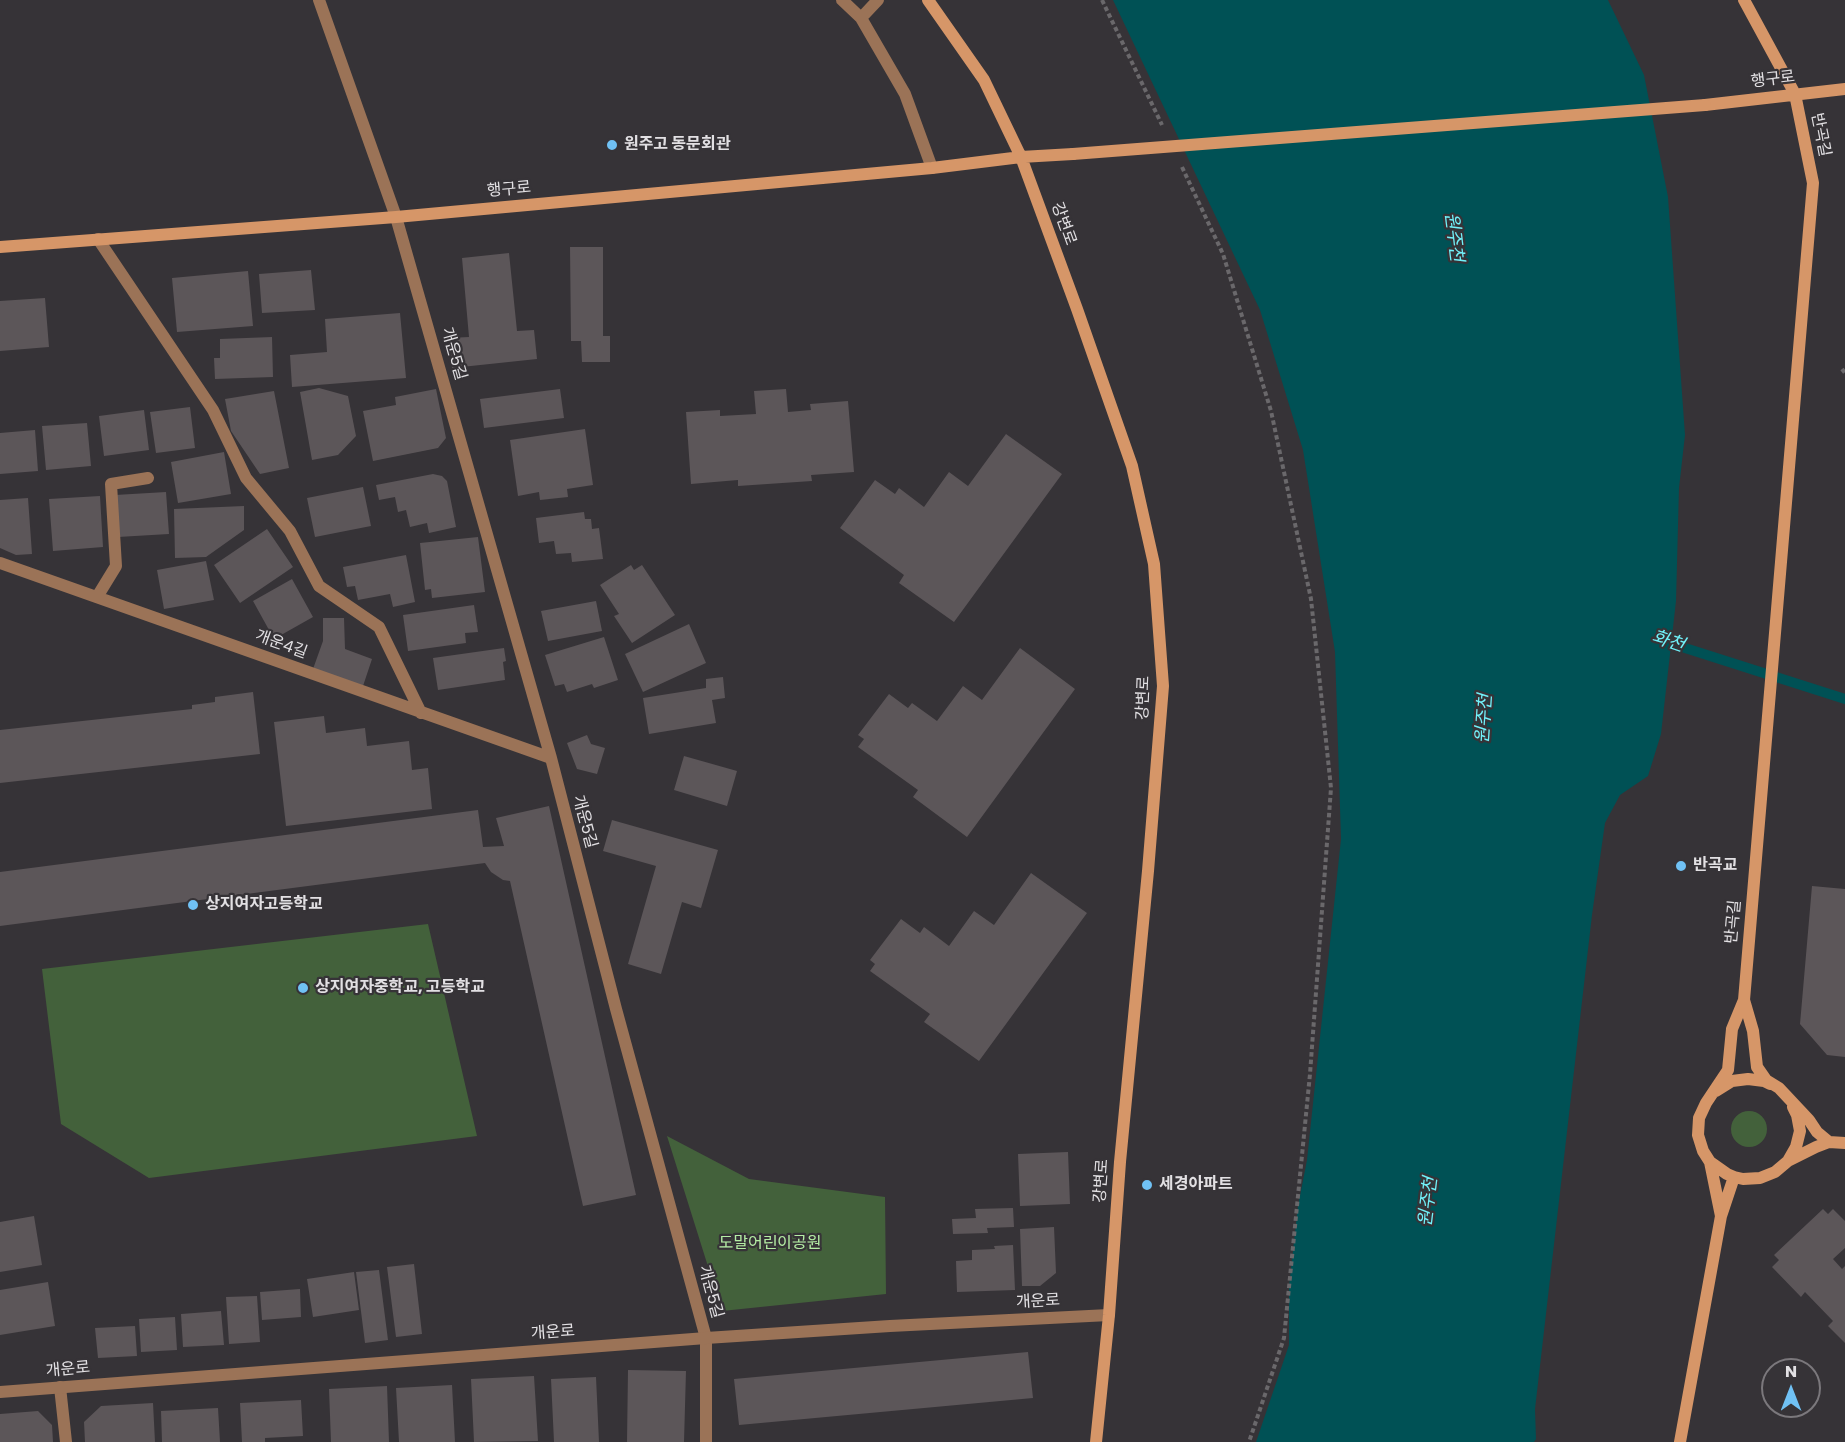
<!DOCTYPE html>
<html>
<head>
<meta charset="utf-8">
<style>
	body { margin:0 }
	#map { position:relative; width:1845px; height:1442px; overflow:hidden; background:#363337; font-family:Poppins,sans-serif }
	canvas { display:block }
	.north { position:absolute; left:1761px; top:1358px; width:60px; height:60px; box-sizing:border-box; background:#363337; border:2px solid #7b787c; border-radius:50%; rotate:0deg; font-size:16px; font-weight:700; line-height:24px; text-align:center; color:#e2e0e3 }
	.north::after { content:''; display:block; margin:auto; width:21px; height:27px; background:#70c1f4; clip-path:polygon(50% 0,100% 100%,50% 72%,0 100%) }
</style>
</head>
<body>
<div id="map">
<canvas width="1845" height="1442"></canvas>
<div class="north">N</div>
</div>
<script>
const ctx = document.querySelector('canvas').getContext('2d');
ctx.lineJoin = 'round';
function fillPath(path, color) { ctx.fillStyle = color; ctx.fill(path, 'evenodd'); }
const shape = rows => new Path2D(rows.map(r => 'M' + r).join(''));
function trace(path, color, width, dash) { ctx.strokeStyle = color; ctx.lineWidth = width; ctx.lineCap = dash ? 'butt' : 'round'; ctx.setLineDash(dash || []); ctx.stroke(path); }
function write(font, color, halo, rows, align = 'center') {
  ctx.font = font + ' Poppins,"Noto Sans KR",sans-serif'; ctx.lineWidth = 4.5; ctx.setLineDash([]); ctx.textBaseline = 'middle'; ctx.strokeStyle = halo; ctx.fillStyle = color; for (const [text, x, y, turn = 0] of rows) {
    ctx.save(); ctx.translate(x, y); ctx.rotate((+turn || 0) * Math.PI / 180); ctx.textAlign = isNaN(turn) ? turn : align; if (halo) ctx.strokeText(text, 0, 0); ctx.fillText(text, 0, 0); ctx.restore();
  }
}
fillPath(shape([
	[428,924,477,1136,149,1178,61,1124,42,969],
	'1731 1129a18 18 0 1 1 36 0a18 18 0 1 1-36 0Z',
	[667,1136,749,1179,885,1197,886,1294,722,1311]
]), '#43613b');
fillPath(shape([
	[1113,0,1608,0,1644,75,1668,197,1685,435,1679,488,1676,601,1661,734,1648,776,1620,795,1605,823,1592,915,1535,1409,1536,1439,1534,1442,1256,1442,1289,1345,1289,1287,1298,1206,1307,1160,1341,839,1335,652,1303,450,1260,310]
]), '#005155');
trace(shape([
	[1660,640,1845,699]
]), '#005155', 10);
fillPath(shape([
	[570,247,603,247,603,336,610,336,610,362,582,362,581,341,571,341],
	[509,253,517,331,534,330,537,359,452,368,449,338,469,337,462,258],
	[311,270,315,310,262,313,259,274],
	[248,271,253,326,177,332,172,278],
	[45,298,49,347,0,351,0,301],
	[400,313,406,378,292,387,290,355,327,352,325,319],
	[272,337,273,377,215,379,214,358,220,358,220,339],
	[319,388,348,396,356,436,338,455,312,460,300,392],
	[436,389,446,438,438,448,373,461,363,411,396,405,395,397],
	[560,389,564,418,484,428,480,399],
	[786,389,788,412,811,410,810,404,848,401,854,472,811,475,812,481,738,486,738,480,691,484,686,412,720,410,720,416,756,414,754,391],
	[274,391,289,468,260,474,231,431,225,399],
	[190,407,195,448,156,453,150,412],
	[144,410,149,450,104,456,99,416],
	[87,423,91,466,46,470,42,426],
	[585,429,593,485,567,489,568,497,540,500,539,492,518,496,510,440],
	[35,430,38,471,0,474,0,433],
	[1006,434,1062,474,954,622,899,583,904,575,840,528,875,480,895,494,899,488,924,507,949,472,968,486],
	[224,452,231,494,178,503,171,462],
	[433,474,442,476,447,481,456,527,429,533,427,523,410,527,406,510,398,512,395,497,379,500,376,485],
	[363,487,371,526,315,537,307,498],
	[166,492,169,534,118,537,115,495],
	[100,496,103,547,53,551,49,499],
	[28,498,32,554,16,555,0,548,0,500],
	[244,506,244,530,206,557,175,558,174,509],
	[584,512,585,519,591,519,592,529,599,528,603,559,572,562,571,553,556,554,554,541,539,543,536,518],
	[267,529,293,567,240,603,214,565],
	[478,537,485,592,432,598,431,589,425,590,420,543],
	[406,555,415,602,393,607,390,594,358,600,355,586,347,587,343,567],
	[206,561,214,600,164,609,157,570],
	[631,565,634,570,642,565,675,615,632,643,614,616,619,614,600,585],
	[292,579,313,617,274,639,253,601],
	[596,601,602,631,548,641,541,611],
	[474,605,478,632,465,633,466,643,408,651,403,615],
	[323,618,344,618,345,649,372,659,363,686,313,669,323,641],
	[689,624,706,663,643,692,625,654],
	[604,637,618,680,594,688,592,684,567,692,564,684,555,686,545,655],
	[504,648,506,661,503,662,505,680,438,690,433,658],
	[1020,648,1075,689,967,837,913,797,918,790,858,747,864,739,858,735,889,694,908,708,912,703,937,721,963,686,982,700],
	[723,677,725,698,712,700,716,723,649,734,643,698,706,688,706,679],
	[253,692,260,754,0,783,0,730,192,709,192,705,215,702,215,697],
	[324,716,326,733,365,728,367,746,409,741,412,770,428,768,432,809,286,826,274,722],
	[587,735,591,744,605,748,597,774,577,769,567,743],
	[684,756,737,771,727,806,674,790],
	[549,806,636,1195,583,1206,510,881,503,880,491,872,485,863,0,926,0,872,478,810,483,847,504,846,496,818],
	[612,820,718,850,701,908,682,902,661,974,628,964,656,866,603,851],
	[1031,873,1087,913,979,1061,924,1022,930,1014,870,971,875,964,870,960,901,919,920,933,924,927,949,946,974,911,994,925],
	[1812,886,1845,889,1845,1057,1827,1055,1800,1024],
	[1068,1152,1070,1204,1020,1206,1018,1154],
	[1013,1208,1014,1227,987,1228,988,1233,953,1234,952,1219,976,1218,975,1209],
	[1823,1209,1828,1214,1833,1209,1845,1221,1845,1248,1833,1259,1842,1269,1845,1266,1845,1343,1828,1326,1833,1321,1805,1292,1801,1297,1772,1267,1779,1260,1774,1255],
	[34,1216,42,1265,0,1272,0,1222],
	[1054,1227,1056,1273,1040,1286,1022,1286,1020,1229],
	[1013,1245,1015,1290,957,1292,956,1261,972,1260,972,1250,995,1249,994,1246],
	[414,1264,422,1334,396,1337,387,1267],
	[379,1270,388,1340,365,1343,356,1272],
	[354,1272,359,1310,313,1317,307,1279],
	[48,1282,55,1326,0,1335,0,1290],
	[300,1289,301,1317,262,1320,260,1292],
	[257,1296,260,1342,229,1344,226,1297],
	[221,1311,224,1345,183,1347,181,1314],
	[175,1317,177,1350,141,1352,139,1319],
	[135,1326,137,1356,98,1358,95,1328],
	[1028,1352,1033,1398,739,1425,734,1379],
	[628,1370,686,1371,684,1442,627,1442],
	[534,1376,538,1441,474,1442,471,1379],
	[596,1377,599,1442,554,1442,551,1379],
	[452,1385,455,1442,399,1442,396,1388],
	[387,1386,389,1442,331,1442,329,1389],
	[301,1400,303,1436,265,1438,265,1442,242,1442,240,1403],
	[153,1403,155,1442,85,1442,84,1422,101,1406],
	[218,1408,220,1442,162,1442,161,1411],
	[38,1411,52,1425,53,1442,0,1442,0,1414]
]), '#5c5659');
trace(shape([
	[1102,0,1162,125],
	[1182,167,1223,254,1271,411,1311,599,1331,788,1310,1074,1284,1338,1249,1442],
	[1842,369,1845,373]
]), '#6a686b', 4, [4.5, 3]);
trace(shape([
	[319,0,396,217,551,758,616,1009,706,1338,706,1442],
	[98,239,213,410,246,478,290,531,319,586,379,627,421,713],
	[0,563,551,758],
	[97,597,116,566,111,484,148,478],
	[60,1387,66,1442]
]), '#9b7357', 12);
trace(shape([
	[842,0,861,18,905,94,932,168],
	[861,18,878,0],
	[0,1392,706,1338,890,1326,1109,1315]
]), '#9b7357', 12);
trace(shape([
	[928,0,984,80,1021,157,1077,309,1132,466,1154,564,1163,686,1148,871,1120,1162,1109,1315,1096,1442],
	[1705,105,1845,89],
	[0,247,396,217,932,168,1021,157,1073,154],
	[1744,1000,1753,1031,1757,1067,1766,1080,1779,1088,1809,1120,1817,1132,1829,1142],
	[1716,1091,1732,1081,1748,1079,1764,1081,1770,1084],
	[1788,1161,1796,1147,1800,1131,1797,1115,1793,1107],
	[1710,1162,1727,1174,1734,1177,1743,1179,1760,1178,1775,1172,1788,1161,1816,1147,1829,1142,1845,1143],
	[1721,1216,1710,1162,1703,1151,1698,1135,1699,1118,1706,1103,1728,1070,1732,1029,1744,1000,1813,183,1795,94,1744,0],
	[1680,1442,1721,1216,1734,1177]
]), '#d69668', 12);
trace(shape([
	[1073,154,1705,105]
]), '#d69668', 12);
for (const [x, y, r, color] of [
	[612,145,6,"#70c1f4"],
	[1681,866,6,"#70c1f4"],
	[193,905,6,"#70c1f4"],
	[303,988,6,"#70c1f4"],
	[1147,1185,6,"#70c1f4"]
]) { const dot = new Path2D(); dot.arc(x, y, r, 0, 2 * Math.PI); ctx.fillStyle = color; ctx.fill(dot); trace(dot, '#363337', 2); }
write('16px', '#e2e0e3', '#363337', [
	["행구로",1773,80,-7],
	["반곡길",1820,135,79],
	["행구로",509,190,-5],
	["강변로",1063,224,70],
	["개운5길",453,354,74],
	["개운4길",281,645,20],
	["강변로",1144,698,-88],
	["개운5길",584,822,75],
	["반곡길",1734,922,-85],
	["강변로",1102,1181,-86],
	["개운5길",710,1292,75],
	["개운로",1038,1302,-3],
	["개운로",553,1333,-4],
	["개운로",68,1370,-5]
]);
write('bold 16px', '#e2e0e3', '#363337', [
	["원주고 동문회관",624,145],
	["반곡교",1693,866],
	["상지여자고등학교",205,905],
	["상지여자중학교, 고등학교",315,988],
	["세경아파트",1159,1185]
], 'left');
write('16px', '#b4eda4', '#363337', [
	["도말어린이공원",770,1244]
]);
write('italic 18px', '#71f2fa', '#363337', [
	["원주천",1453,237,83],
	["화천",1668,642,18],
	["원주천",1485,719,-86],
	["원주천",1429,1202,-83]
]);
</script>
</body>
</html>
